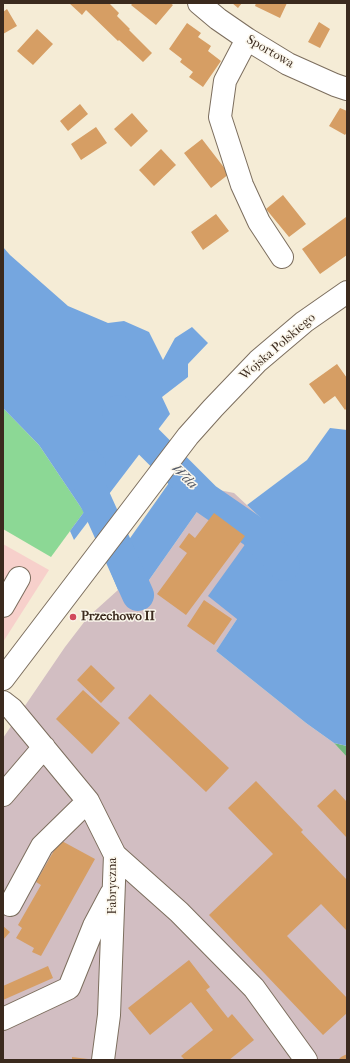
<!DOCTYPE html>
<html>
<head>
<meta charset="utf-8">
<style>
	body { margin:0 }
	#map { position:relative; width:350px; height:1063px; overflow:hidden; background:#f5ecd6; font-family:"IM FELL French Canon",serif }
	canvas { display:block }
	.frame { position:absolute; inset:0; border:4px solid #3b2a1e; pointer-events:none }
</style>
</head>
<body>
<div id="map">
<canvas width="350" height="1063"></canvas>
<div class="frame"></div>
</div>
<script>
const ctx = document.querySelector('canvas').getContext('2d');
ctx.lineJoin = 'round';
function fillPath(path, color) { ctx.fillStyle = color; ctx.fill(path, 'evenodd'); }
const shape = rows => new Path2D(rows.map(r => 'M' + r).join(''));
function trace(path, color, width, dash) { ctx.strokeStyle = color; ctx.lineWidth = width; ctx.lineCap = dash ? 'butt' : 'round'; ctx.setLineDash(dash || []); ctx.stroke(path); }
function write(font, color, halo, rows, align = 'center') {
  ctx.font = font + ' "IM FELL French Canon",serif'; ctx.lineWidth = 3; ctx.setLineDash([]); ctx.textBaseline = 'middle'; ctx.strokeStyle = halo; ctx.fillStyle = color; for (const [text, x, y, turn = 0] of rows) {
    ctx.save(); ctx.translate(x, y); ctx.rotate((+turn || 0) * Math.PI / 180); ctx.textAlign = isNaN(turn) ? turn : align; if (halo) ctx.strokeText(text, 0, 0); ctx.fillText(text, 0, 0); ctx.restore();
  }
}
fillPath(shape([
	[3,544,49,570,3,642]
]), '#f7d0cb');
fillPath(shape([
	[214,489,234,493,264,521,254,532,237,619,222,642,216,651,306,723,334,743,347,757,347,1060,3,1060,3,738,65,647,88,617,118,590,135,600,206,499]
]), '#d2bec2');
fillPath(shape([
	[3,408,39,445,84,512,51,557,3,529]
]), '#8cd895');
fillPath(shape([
	[334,743,347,746,347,757]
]), '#71b87e');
fillPath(shape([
	[3,247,10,255,68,306,108,323,124,321,149,332,163,360,175,338,192,327,208,343,188,364,188,377,162,397,170,414,74,540,70,531,84,512,39,445,3,408],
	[330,428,347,430,347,746,334,743,306,723,216,651,237,619,208,596,254,532,264,521,247,505,307,460],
	[183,463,214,489,206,499,135,600,118,590,109,568]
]), '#75a6df');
trace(shape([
	[118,411,206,499,254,532,284,565],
	[90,466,90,488,138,595]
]), '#75a6df', 32);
fillPath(shape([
	[69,3,109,3,119,13,117,16,130,29,129,30,152,53,143,62,119,40,118,41,86,10,82,15],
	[133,3,170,3,173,5,156,25,131,5],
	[232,3,242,3,238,8],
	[256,3,287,3,280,18,255,6],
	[7,9,17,26,3,34,3,12],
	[319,22,330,29,320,48,308,42],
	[187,23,201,33,198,37,211,46,208,51,221,61,203,87,189,77,193,72,180,62,182,59,169,49],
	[37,29,53,44,33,65,17,51],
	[80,104,88,114,68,131,60,121],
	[340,108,347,111,347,132,345,135,329,126],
	[132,113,148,131,131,147,114,129],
	[96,127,107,143,81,160,71,144],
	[202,139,229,174,211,188,184,153],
	[161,149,176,165,154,186,139,170],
	[283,195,306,224,289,237,266,209],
	[216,214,229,231,203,250,191,232],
	[346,217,347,218,347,255,320,274,302,249],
	[337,364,347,378,347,408,345,410,335,396,324,404,309,384],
	[214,513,245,536,186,615,157,594,187,553,179,547,189,533,195,538],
	[204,600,232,619,214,645,187,626],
	[91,665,115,688,101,703,77,680],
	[83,690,120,723,92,754,56,719],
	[150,694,229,768,206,792,128,718],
	[256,781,303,830,301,832,347,880,347,931,321,904,287,936,347,998,347,1013,323,1035,209,915,273,854,228,808],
	[335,789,347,802,347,838,317,806],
	[60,840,95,859,41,956,32,952,34,948,16,938,22,928,18,925,41,885,36,882],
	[3,926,10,932,3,940],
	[189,960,210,987,206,990,228,1018,232,1014,254,1040,229,1060,185,1060,181,1056,213,1030,191,1002,150,1035,128,1008],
	[48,966,53,978,3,1000,3,986],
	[347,1054,347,1060,338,1060,341,1057],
	[72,1057,88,1059,88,1060,72,1060]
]), '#d69e64');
const minor = shape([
	[199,3,218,19,247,39,288,64,335,85,347,89],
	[247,39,225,81,220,117,242,185,259,222,282,257],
	[3,606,19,578],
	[3,679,188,436,213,408,258,361,304,322,347,292],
	[3,702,12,709,88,801,115,855,109,1015,103,1060],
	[3,795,44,747],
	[115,855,179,912,254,988,306,1060],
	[10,905,42,846,88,801],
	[3,1019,69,988,94,926,111,894]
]);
trace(minor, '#7c6e5e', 24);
trace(minor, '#fff', 22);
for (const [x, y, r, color] of [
	[73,617,4,"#d1495b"]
]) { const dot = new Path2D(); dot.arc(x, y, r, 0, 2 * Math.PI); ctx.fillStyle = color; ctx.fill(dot); trace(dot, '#fbf7ec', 1.5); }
write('13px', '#3b2a1e', '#fbf7ec', [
	["Sportowa",270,52,30],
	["Wojska Polskiego",278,347,-41],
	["Fabryczna",113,886,-90]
]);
write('bold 13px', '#3b2a1e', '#fbf7ec', [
	["Przechowo II",81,617]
], 'left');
write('italic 14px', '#4f5562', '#fbf7ec', [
	["Wda",184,477,44]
]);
</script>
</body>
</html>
